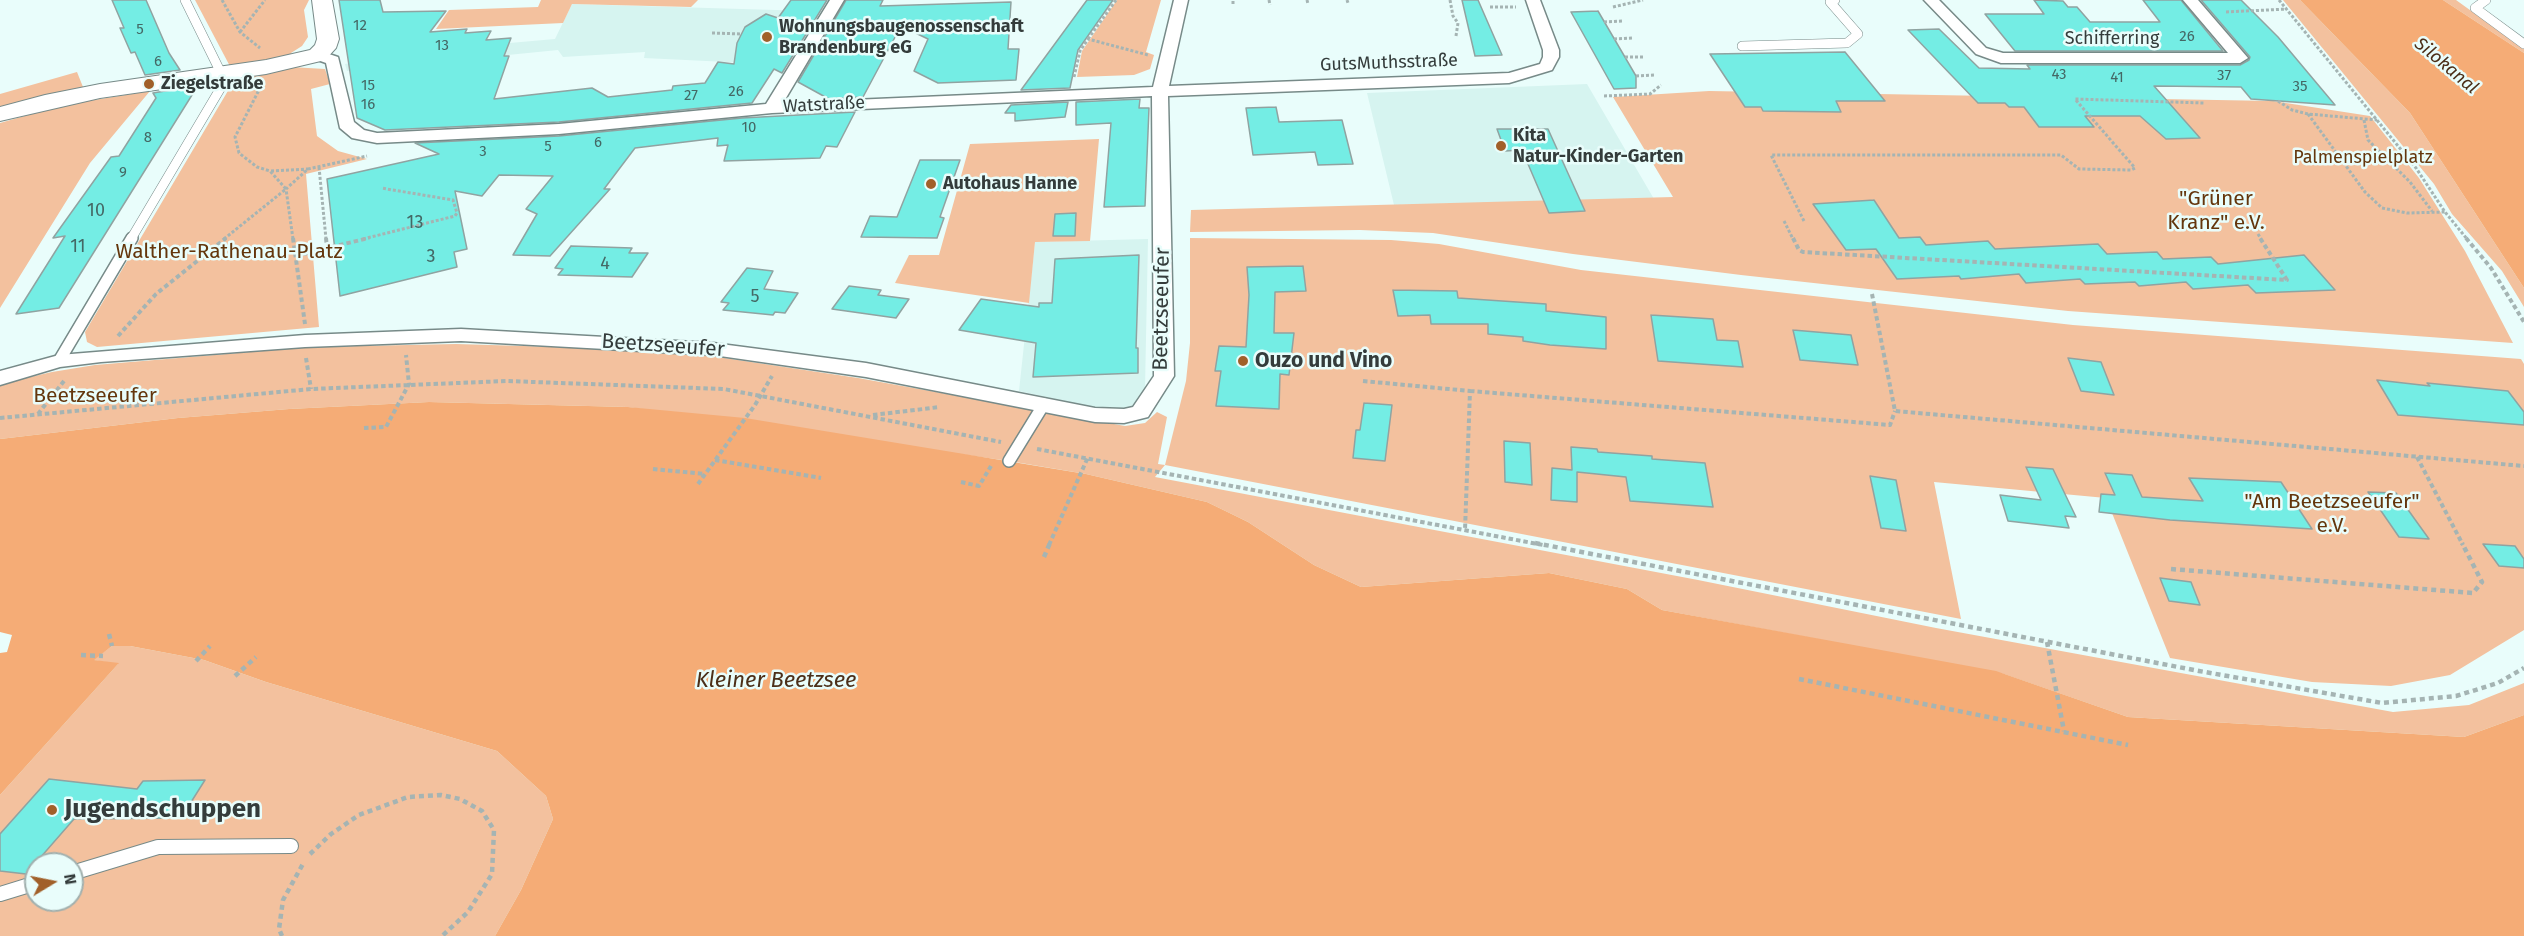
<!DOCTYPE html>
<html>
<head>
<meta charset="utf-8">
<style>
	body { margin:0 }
	#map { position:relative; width:2524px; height:936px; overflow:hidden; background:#e9fdfb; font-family:"Fira Sans",sans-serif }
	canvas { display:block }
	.north { position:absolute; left:24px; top:852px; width:60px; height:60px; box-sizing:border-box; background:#e9fdfb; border:2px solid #a1b0ae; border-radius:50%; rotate:80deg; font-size:16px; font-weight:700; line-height:24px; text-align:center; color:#343c3b }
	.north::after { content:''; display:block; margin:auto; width:21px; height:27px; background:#a1602a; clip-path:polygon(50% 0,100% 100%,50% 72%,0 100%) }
</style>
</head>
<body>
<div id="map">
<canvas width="2524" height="936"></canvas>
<div class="north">N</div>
</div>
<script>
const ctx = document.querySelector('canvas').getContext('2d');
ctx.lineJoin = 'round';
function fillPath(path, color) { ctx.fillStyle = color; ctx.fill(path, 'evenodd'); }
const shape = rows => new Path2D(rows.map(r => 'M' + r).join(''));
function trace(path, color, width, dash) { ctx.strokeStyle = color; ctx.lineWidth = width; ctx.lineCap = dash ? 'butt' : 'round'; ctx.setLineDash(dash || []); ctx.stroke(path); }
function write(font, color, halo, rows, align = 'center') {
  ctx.font = font + ' "Fira Sans",sans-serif'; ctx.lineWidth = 5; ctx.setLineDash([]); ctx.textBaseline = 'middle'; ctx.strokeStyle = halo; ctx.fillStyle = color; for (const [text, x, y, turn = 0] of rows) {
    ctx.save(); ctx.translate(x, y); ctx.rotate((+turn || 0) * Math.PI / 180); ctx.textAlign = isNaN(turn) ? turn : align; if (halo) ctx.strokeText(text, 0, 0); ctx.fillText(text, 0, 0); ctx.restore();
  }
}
fillPath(shape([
	[572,4,810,11,748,63,644,58,645,52,563,57,558,50,347,71,345,64,371,59,373,55,555,39],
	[1587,84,1654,199,1394,205,1367,93],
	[1148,239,1145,388,1137,403,1128,409,1110,411,1019,391,1035,242]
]), '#d6f4f0');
fillPath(shape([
	[195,0,309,0,304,10,308,37,302,46,291,53,291,67,325,69,330,84,311,89,317,136,338,151,367,159,306,174,319,327,97,347,87,342,85,332,232,84,233,72],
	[541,0,698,0,691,7,572,4,563,23,436,29,449,10,538,7],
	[1117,0,1161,0,1146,52,1154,55,1150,69,1134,75,1077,77,1082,51],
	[2283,0,2300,0,2410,113,2524,288,2524,307,2502,271,2452,214,2434,184],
	[2443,0,2456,0,2524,49,2524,53],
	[77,72,83,87,0,107,0,94],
	[150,91,90,163,0,308,0,123,63,105],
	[1709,91,2273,101,2370,116,2419,178,2465,251,2513,343,2068,311,1741,275,1573,254,1433,233,1360,230,1190,232,1191,210,1673,197,1613,97],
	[1099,139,1090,241,1035,242,1029,303,895,283,909,255,939,255,970,144],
	[1190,238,1391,240,1439,244,1581,270,2073,325,2521,359,2524,364,2524,630,2450,675,2391,686,2312,682,2170,658,2106,498,1934,482,1961,619,1165,465,1155,477,1698,580,1936,628,2393,712,2469,705,2524,683,2524,715,2464,737,2128,717,2004,674,1662,610,1627,589,1549,573,1361,587,1314,565,1248,522,1207,502,1086,474,1009,461,628,407,429,402,289,409,178,418,0,439,0,384,52,372,95,365,310,347,456,344,557,347,711,356,858,378,1125,426,1145,423,1157,412,1167,417,1158,464,1165,465,1186,381,1190,343],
	[112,646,130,646,204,660,266,682,497,751,546,796,553,819,521,890,495,936,0,936,0,795,118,664,93,660],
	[36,864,72,864,72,900,36,900]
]), '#f3c19e');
fillPath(shape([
	[2300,0,2443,0,2524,53,2524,288,2410,113],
	[429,402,628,407,745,418,1086,474,1207,502,1248,522,1314,565,1361,587,1549,573,1627,589,1662,610,1996,671,2128,717,2464,737,2524,715,2524,936,495,936,521,890,553,819,546,796,497,751,266,682,204,660,130,646,112,646,94,660,119,663,0,795,0,653,7,652,12,635,0,632,0,439,178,418,289,409]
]), '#f5ac76');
const building = shape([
	[112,0,146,0,169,53,180,70,145,75,135,52,131,53,120,28,124,28,112,0],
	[339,0,380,0,383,12,446,11,430,32,467,29,465,33,491,31,486,40,511,38,504,56,509,56,494,99,592,88,608,97,672,90,673,86,705,83,718,62,734,64,737,43,745,27,766,14,778,18,791,0,827,0,782,73,774,69,752,103,559,122,385,130,357,118,339,0],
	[846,0,883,0,880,6,1011,2,1008,49,1019,49,1016,80,938,83,914,71,928,39,901,26,863,97,829,99,798,82,846,0],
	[1087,0,1113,0,1078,50,1070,88,1021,90,1087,0],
	[1462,0,1478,0,1502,55,1475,56,1462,0],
	[2034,0,2063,1,2068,7,2077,7,2090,22,2160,22,2143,0,2181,0,2223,51,2015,51,1985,14,2044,14,2034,0],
	[2201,0,2241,0,2278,37,2335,105,2251,99,2241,87,2154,86,2200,138,2166,139,2140,116,2085,116,2094,127,2039,127,2024,107,2009,107,2005,103,1978,103,1908,30,1939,29,1979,68,2030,69,2027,65,2240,65,2249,60,2250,57,2201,0],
	[1598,11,1636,76,1636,88,1614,89,1571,12,1598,11],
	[1845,52,1885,101,1836,101,1841,112,1763,111,1761,107,1745,107,1710,54,1845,52],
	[189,87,192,95,59,308,16,314,65,236,53,238,111,157,119,156,156,98,153,93,189,87],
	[1140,99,1139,108,1149,108,1145,206,1104,207,1111,123,1076,125,1076,102,1140,99],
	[1068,102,1065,117,1015,121,1015,113,1005,113,1011,105,1068,102],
	[1276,107,1279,122,1342,120,1353,164,1318,165,1315,152,1253,155,1246,108,1276,107],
	[855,112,837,147,826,146,820,158,724,161,728,145,717,146,718,138,635,148,604,189,610,189,550,256,513,255,537,214,526,209,553,176,499,175,482,196,455,191,467,249,454,252,457,267,340,296,327,179,439,154,415,143,559,136,742,118,855,112],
	[1497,129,1548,129,1585,211,1549,213,1522,150,1505,151,1497,129],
	[920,160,960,160,940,217,944,218,937,238,861,237,870,216,897,217,920,160],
	[1874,200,1899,238,1920,237,1926,245,1988,241,1995,249,2098,244,2107,254,2157,252,2163,259,2211,257,2218,264,2304,255,2335,290,2256,293,2248,285,2193,289,2186,282,2139,286,2135,282,2085,284,2080,279,2026,283,2019,274,1961,279,1959,276,1897,279,1876,249,1846,250,1813,204,1874,200],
	[1076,213,1075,236,1053,236,1055,214,1076,213],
	[571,246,632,248,629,253,648,253,632,277,558,275,563,269,555,268,571,246],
	[1139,255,1136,348,1138,348,1138,373,1033,377,1036,343,959,330,981,299,1039,307,1039,303,1052,303,1055,259,1139,255],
	[1303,266,1306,291,1275,292,1274,333,1294,333,1289,375,1280,374,1279,409,1216,406,1221,371,1215,371,1219,346,1246,347,1249,295,1247,267,1303,266],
	[747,268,773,271,764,289,798,293,785,313,775,312,773,315,723,310,729,303,721,302,747,268],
	[849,286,881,290,878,295,909,299,896,318,832,309,849,286],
	[1393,290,1457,291,1458,298,1546,304,1546,311,1606,317,1606,349,1550,345,1523,341,1523,337,1488,334,1488,324,1431,324,1430,315,1398,316,1393,290],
	[1651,315,1713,319,1717,340,1738,341,1743,367,1658,361,1651,315],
	[1793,330,1851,335,1858,365,1800,360,1793,330],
	[2068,358,2101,362,2114,395,2081,391,2068,358],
	[2377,380,2430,386,2427,383,2508,391,2524,412,2524,425,2398,415,2377,380],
	[1364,403,1392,405,1385,461,1353,458,1356,430,1360,430,1364,403],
	[1504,441,1530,443,1532,485,1505,482,1504,441],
	[1571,447,1597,449,1598,452,1652,456,1652,459,1705,463,1713,507,1630,501,1626,477,1577,472,1577,502,1551,500,1552,468,1572,470,1571,447],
	[2026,467,2053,469,2076,517,2065,516,2069,528,2008,521,2000,495,2041,500,2026,467],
	[2105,473,2132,475,2142,497,2203,501,2189,478,2281,482,2312,529,2170,520,2099,512,2101,494,2115,495,2105,473],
	[1870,476,1896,480,1906,531,1881,528,1870,476],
	[2368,492,2396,493,2429,539,2399,537,2368,492],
	[2483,544,2515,546,2524,559,2524,568,2499,566,2483,544],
	[2160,578,2191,582,2200,605,2169,601,2160,578],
	[49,779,137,789,143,781,205,780,181,818,74,819,26,874,0,871,0,834,49,779]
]);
fillPath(building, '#74ede4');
trace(building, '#90a3a1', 1.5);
const laneFar2 = shape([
	[2486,0,2475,8,2524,44],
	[1742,46,1847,43,1858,34,1830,2,1835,0],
	[131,239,223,84,221,73,185,0]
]);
const laneFar1 = shape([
	[59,361,132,238],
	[1009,461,1044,404]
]);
const lane = shape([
	[72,873,158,847,291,846],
	[0,894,36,883]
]);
const street = shape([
	[830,0,844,0,783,103,1153,87,1174,0,1188,0,1169,86,1509,73,1540,64,1543,57,1543,50,1526,0,1540,0,1559,50,1559,57,1552,70,1509,83,1168,96,1174,376,1148,417,1124,423,1095,422,866,377,713,355,461,341,305,347,101,362,60,367,0,385,0,371,59,355,305,335,461,329,713,343,866,363,1095,408,1124,409,1133,407,1154,376,1152,96,772,113,559,134,377,143,352,138,340,128,326,63,312,58,309,55,317,50,338,57,354,122,364,130,377,133,559,124,766,104,830,0],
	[1924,0,1939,0,1986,48,2003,53,2228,53,2183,0,2198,0,2248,58,2240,63,2001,63,1976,54,1924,0]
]);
const secondary = shape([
	[312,0,332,0,339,39,336,48,325,60,266,74,100,98,0,121,0,107,45,95,100,84,266,60,310,50,315,45,317,39,312,0]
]);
trace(laneFar2, '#778a88', 10);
trace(laneFar1, '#778a88', 14);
trace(lane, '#778a88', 16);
trace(street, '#778a88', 3);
trace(secondary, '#778a88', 2);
trace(shape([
	[222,0,240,32,260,48],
	[1269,0,1270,5],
	[1307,0,1308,4],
	[1347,0,1348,3],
	[1450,0,1453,16,1458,23,1456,36],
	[2279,0,2416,168,2445,212,2467,239],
	[1233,1,1233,4],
	[1490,7,1516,7],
	[1613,7,1643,0],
	[2226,12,2287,9],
	[1604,22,1622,21],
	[240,32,265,0],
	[712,33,741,34],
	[1088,39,1116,0],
	[1614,39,1632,38],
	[1625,57,1644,57],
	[1636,76,1655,75],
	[1074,77,1080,51,1088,39,1148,55],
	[1604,96,1650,94,1661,85],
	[2278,101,2292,110,2308,114,2377,120],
	[2308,114,2365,192,2382,208,2407,213,2445,212],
	[2364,120,2368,140,2410,182,2432,211],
	[319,167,326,239],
	[271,171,308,169],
	[1784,221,1793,239],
	[1804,221,1771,155,2061,155,2079,169,2131,170,2135,168,2075,99,2204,103],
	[2258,234,2261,239],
	[224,239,286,189,270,171,257,167,239,153,235,137,261,86],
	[293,239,286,189,308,169,367,156],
	[363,239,455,216,457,213,453,200,381,188]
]), '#a5b4b3', 3, [3, 2]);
trace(shape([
	[293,238,305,324],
	[326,238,327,248,369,238],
	[1793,238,1799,250,1803,252,2287,280,2260,238],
	[2466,238,2491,268,2524,322],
	[296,256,327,248],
	[1872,294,1895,411,2524,466],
	[118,336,156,294,226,238],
	[306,358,311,389],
	[1363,381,1470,391,1465,530],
	[1470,391,1890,425,1895,411],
	[38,414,64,381],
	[873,415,940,407],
	[0,418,311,389,507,381,724,389,1001,442],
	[364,428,386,427,409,384,406,355],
	[1037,449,1543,545],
	[2417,457,2463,545],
	[715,460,821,478],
	[653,469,705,474],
	[961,482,979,486,991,466],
	[698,484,755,405,772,376],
	[1049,545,1088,457]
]), '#a5b4b3', 4, [4.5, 3]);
trace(shape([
	[1535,543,2199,671,2382,703,2456,696,2498,683,2524,668],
	[1044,557,1050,543],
	[2171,569,2473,593,2482,582,2462,543],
	[109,634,112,646],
	[2047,642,2064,731],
	[81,655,103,656],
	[196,661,210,646],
	[235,676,256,657],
	[1799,679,2128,745],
	[310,854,331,834,359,815,408,797,441,795,460,799,482,811,494,830,492,874,468,912,442,936],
	[282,936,279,929,283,900,304,862]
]), '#a5b4b3', 4.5, [5, 4]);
trace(laneFar2, '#fff', 9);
trace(laneFar1, '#fff', 11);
trace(lane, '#fff', 14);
fillPath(street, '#fff');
fillPath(secondary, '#fff');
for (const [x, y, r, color] of [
	[767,37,6,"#a1602a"],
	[149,84,6,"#a1602a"],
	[1501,146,6,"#a1602a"],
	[931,184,6,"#a1602a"],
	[1243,361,6,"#a1602a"],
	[52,810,6,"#a1602a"]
]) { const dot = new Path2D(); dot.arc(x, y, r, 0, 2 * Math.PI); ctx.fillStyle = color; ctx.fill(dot); trace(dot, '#e9fdfb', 2); }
write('15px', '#446865', null, [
	["12",360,26],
	["5",140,30],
	["26",2187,37],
	["13",442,46],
	["6",158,62],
	["43",2059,75],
	["37",2224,76],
	["41",2117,78],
	["15",368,86],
	["35",2300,87],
	["26",736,92],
	["27",691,96],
	["16",368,105],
	["10",749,128],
	["8",148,138],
	["6",598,143],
	["5",548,147],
	["3",483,152],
	["9",123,173]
]);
write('bold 18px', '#343c3b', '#e9fdfb', [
	["Wohnungsbaugenossenschaft",779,27],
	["Brandenburg eG",779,48],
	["Ziegelstraße",161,84],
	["Kita",1513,136],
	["Natur-Kinder-Garten",1513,157],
	["Autohaus Hanne",943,184]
], 'left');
write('18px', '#343c3b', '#e9fdfb', [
	["Schifferring",2112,39],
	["GutsMuthsstraße",1389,63,-2],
	["Watstraße",824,105,-3]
]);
write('italic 18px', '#4c2f18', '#e9fdfb', [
	["Silokanal",2446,66,40]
]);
write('18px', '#64360c', '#e9fdfb', [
	["Palmenspielplatz",2363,158]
]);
write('18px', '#446865', null, [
	["10",96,211],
	["13",415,223],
	["11",78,247],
	["3",431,257],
	["4",605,264],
	["5",755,297]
]);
write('21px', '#64360c', '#e9fdfb', [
	["\"Grüner",2216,199],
	["Kranz\" e.V.",2216,223],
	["Walther-Rathenau-Platz",229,252],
	["Beetzseeufer",95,396],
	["\"Am Beetzseeufer\"",2332,502],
	["e.V.",2332,526]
]);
write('21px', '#343c3b', '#e9fdfb', [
	["Beetzseeufer",1162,309,-89],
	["Beetzseeufer",663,346,4]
]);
write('bold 21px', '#343c3b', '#e9fdfb', [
	["Ouzo und Vino",1255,361]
], 'left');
write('italic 22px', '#4c2f18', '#e9fdfb', [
	["Kleiner Beetzsee",776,681]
]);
write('bold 26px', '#343c3b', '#e9fdfb', [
	["Jugendschuppen",64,810]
], 'left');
</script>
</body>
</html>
